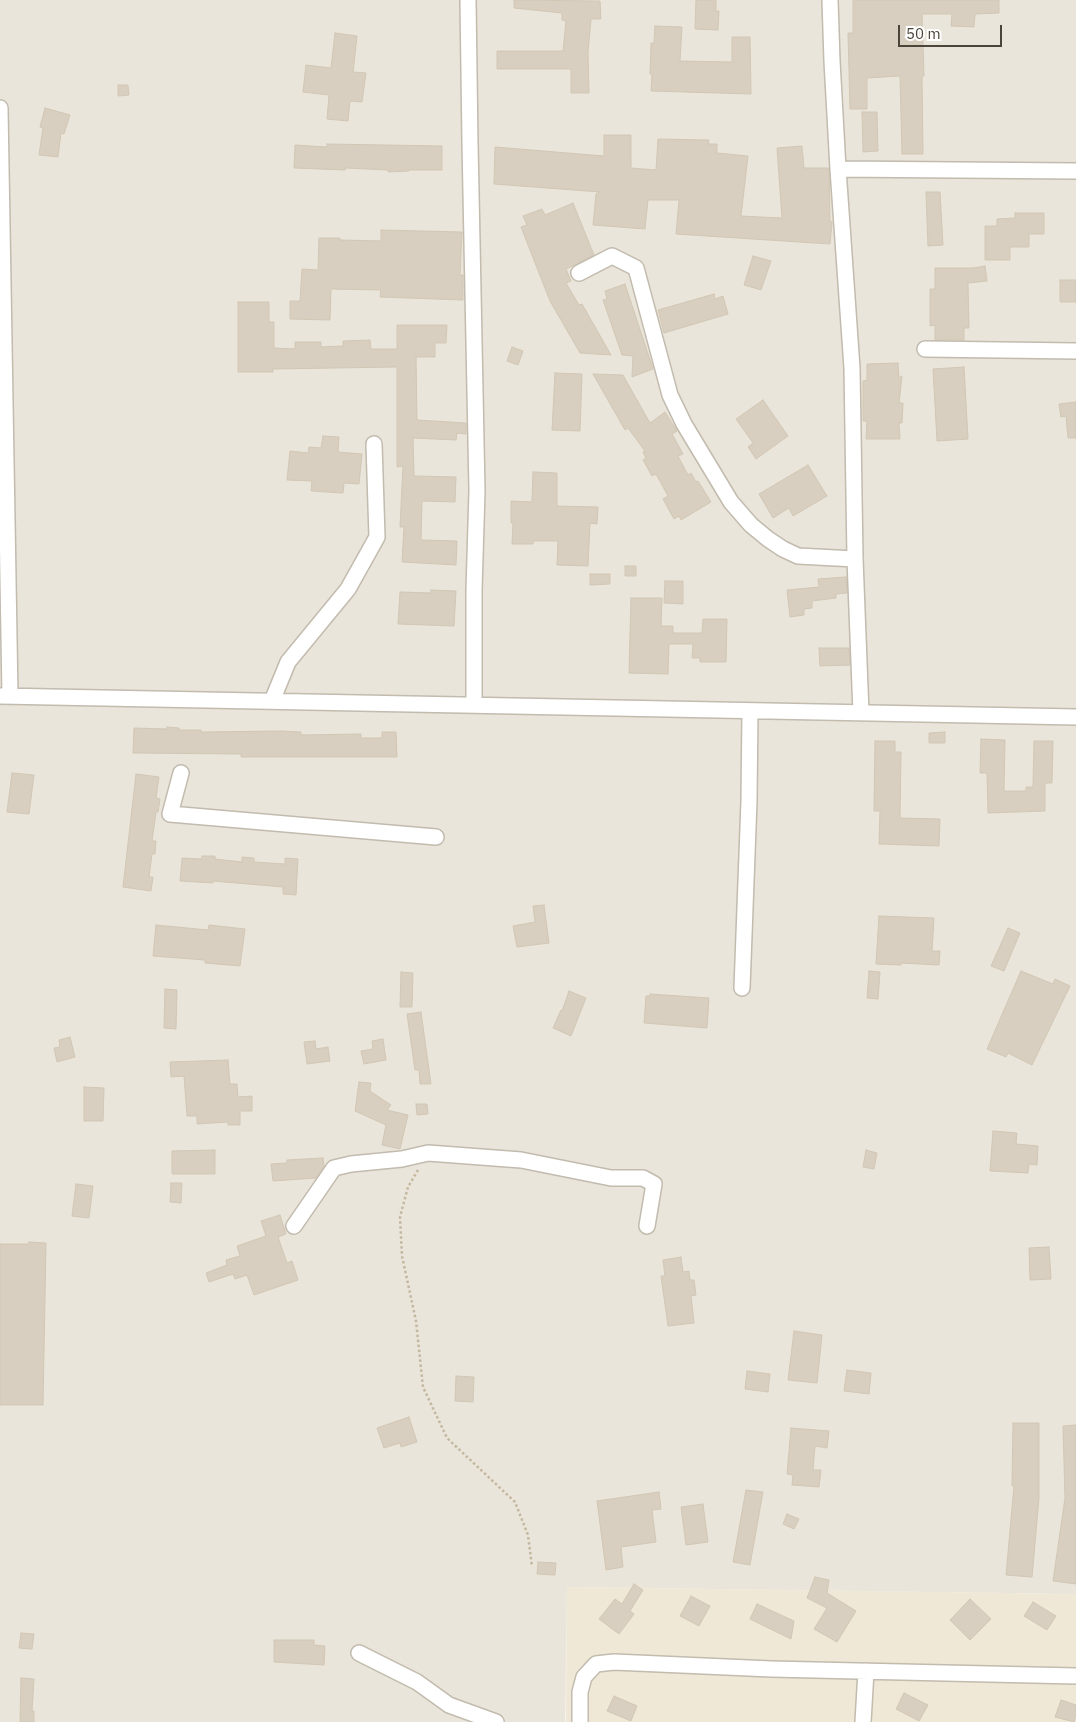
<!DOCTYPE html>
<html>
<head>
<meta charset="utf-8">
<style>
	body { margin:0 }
	#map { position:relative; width:1076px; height:1722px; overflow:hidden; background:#f6f3ec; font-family:"IBM Plex Sans",sans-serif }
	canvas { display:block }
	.scale { position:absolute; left:898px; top:25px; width:104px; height:22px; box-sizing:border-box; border:2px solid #4b4439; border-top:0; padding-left:6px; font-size:15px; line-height:18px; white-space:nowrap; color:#4b4439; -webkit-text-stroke:4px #fff; paint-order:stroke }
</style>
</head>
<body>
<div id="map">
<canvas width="1076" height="1722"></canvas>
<div class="scale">50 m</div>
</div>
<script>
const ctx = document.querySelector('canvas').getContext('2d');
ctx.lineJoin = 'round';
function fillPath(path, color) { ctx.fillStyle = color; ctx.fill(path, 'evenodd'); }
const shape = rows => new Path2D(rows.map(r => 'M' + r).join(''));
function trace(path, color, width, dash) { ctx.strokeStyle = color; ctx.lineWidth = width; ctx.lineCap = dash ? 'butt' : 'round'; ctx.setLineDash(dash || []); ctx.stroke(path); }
fillPath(shape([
	[0,0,1076,0,1076,1594,567,1587,565,1722,0,1722]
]), '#eae5da');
fillPath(shape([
	[567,1587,1076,1594,1076,1722,566,1722]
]), '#efe8d6');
const building = shape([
	[514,0,600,1,601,19,591,19,588,52,589,93,571,93,571,69,497,69,497,51,563,51,566,21,562,20,562,13,514,8,514,0],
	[696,0,716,0,716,11,719,11,718,30,695,29,696,0],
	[853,0,999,0,999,13,975,14,974,27,951,26,952,14,922,14,924,76,922,76,923,154,902,154,900,76,867,78,867,109,850,109,848,33,853,33,853,0],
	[655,26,682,27,680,61,732,62,732,37,750,37,751,94,651,91,652,74,650,74,651,43,654,43,655,26],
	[335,33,357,36,353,72,366,73,362,102,350,101,348,121,327,119,329,95,303,92,306,65,331,68,335,33],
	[118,85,128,85,129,95,118,96,118,85],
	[45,108,70,115,64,134,61,133,58,157,39,155,43,128,40,127,45,108],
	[862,112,877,112,878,151,863,152,862,112],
	[604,135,631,135,631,168,656,170,658,139,709,140,708,144,717,144,717,153,748,156,741,216,782,218,777,148,802,146,804,168,829,168,830,221,832,222,830,244,676,234,679,200,648,200,645,229,593,225,596,194,600,192,494,184,495,147,604,156,604,135],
	[327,144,442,146,442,170,409,170,409,171,388,172,388,170,346,168,345,170,294,168,295,145,327,147,327,144],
	[926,192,940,192,943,245,928,246,926,192],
	[573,203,594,255,566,269,571,281,566,283,579,305,582,304,611,355,580,353,550,301,521,227,527,225,523,216,542,209,545,215,573,203],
	[1015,213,1044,213,1044,234,1029,234,1029,247,1010,247,1010,260,985,260,985,226,997,226,997,219,1015,218,1015,213],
	[381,230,462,232,460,275,463,275,463,300,380,297,381,290,331,289,330,320,290,319,290,301,300,301,302,269,318,270,319,238,340,238,340,240,381,241,381,230],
	[753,256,771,261,761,290,744,285,753,256],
	[985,266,987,281,968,283,969,328,964,328,964,340,935,340,935,325,930,326,930,289,935,289,935,268,973,268,985,266],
	[1060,280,1076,280,1076,302,1060,302,1060,280],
	[625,284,653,369,632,377,633,356,622,355,603,300,607,299,605,291,625,284],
	[714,294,715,299,723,296,728,314,664,333,658,310,714,294],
	[238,302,269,302,269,322,274,322,274,348,295,349,295,342,321,342,321,347,343,346,343,341,370,340,371,349,397,349,397,325,447,325,446,343,435,343,435,357,416,357,417,420,466,423,466,434,457,433,456,440,413,438,414,476,456,477,455,502,422,501,421,540,457,541,456,565,402,562,404,527,400,527,403,466,397,467,397,367,273,369,273,372,238,372,238,302],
	[512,347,523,351,518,365,507,361,512,347],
	[898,363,899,378,902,376,899,403,903,403,902,423,899,423,900,439,866,439,867,421,863,421,863,381,867,380,867,364,898,363],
	[964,367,968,439,937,441,933,369,964,367],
	[555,373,582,374,580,431,552,430,555,373],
	[593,374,623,375,650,423,665,412,677,431,672,434,683,454,678,456,688,475,691,473,696,482,698,481,711,502,681,520,679,516,674,519,663,499,668,496,656,474,652,476,643,460,646,458,643,452,645,451,628,428,625,430,593,374],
	[763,400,788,436,756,459,748,447,753,443,736,419,763,400],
	[1076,402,1076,438,1068,438,1066,416,1061,417,1059,404,1076,402],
	[323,436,339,437,338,452,362,454,359,484,344,483,343,493,311,491,312,481,287,480,290,451,308,453,309,447,321,448,323,436],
	[808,465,827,496,793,516,789,508,773,518,759,494,808,465],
	[533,472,557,473,557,506,598,507,597,524,590,523,588,566,557,565,558,541,533,541,533,544,512,544,513,523,511,523,511,501,532,502,533,472],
	[625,566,636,566,636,576,625,576,625,566],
	[590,574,610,574,610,584,590,585,590,574],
	[846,577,847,593,836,594,836,598,812,601,812,608,804,609,804,615,790,617,787,590,819,587,818,579,846,577],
	[665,581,683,581,683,604,664,603,665,581],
	[431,590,456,591,454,626,398,624,400,592,431,593,431,590],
	[631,598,662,598,661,626,673,626,673,633,702,633,703,619,727,619,726,662,700,662,700,658,692,658,693,644,669,644,668,674,629,673,631,598],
	[819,648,849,648,850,665,820,666,819,648],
	[167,727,179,728,179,730,201,730,201,732,281,731,301,732,301,735,361,734,361,738,382,738,382,732,396,732,397,757,241,757,241,754,133,753,134,728,167,729,167,727],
	[945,732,945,743,929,743,929,733,945,732],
	[981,739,1005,740,1004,791,1026,791,1026,787,1033,787,1034,741,1053,741,1052,783,1045,783,1045,811,988,813,987,773,980,773,981,739],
	[875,741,895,741,895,752,901,752,900,818,940,819,939,846,879,844,880,811,874,811,875,741],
	[12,773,34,775,29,814,7,812,12,773],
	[136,774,159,777,156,798,160,799,158,812,156,812,152,841,156,841,155,854,152,854,149,877,153,877,151,891,123,887,136,774],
	[202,856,215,856,215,859,242,862,242,857,254,858,254,862,285,864,285,858,298,859,296,895,283,894,283,887,213,881,213,883,180,881,182,858,202,859,202,856],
	[544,905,549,943,517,947,513,926,535,922,533,906,544,905],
	[879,916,934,918,932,951,940,951,939,965,901,963,901,965,876,964,879,916],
	[156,925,208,930,209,925,245,929,240,966,205,963,205,960,153,956,156,925],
	[1008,928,1020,933,1004,971,991,966,1008,928],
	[869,971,880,972,878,999,867,998,869,971],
	[1021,971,1053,984,1055,979,1070,986,1032,1065,1008,1053,1006,1057,987,1049,1021,971],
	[401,972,413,973,412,1007,400,1007,401,972],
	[165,989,177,990,176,1029,164,1028,165,989],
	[569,991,586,998,571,1036,553,1028,561,1010,562,1011,569,991],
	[650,994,709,998,707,1028,644,1023,646,996,650,996,650,994],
	[421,1012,431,1084,420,1084,419,1070,415,1070,407,1014,421,1012],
	[70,1037,75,1057,57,1062,54,1048,60,1047,59,1040,70,1037],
	[383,1039,386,1060,364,1064,361,1051,373,1049,372,1041,383,1039],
	[315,1041,316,1049,328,1047,330,1061,307,1064,304,1042,315,1041],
	[228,1060,230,1084,237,1084,238,1097,252,1096,252,1111,240,1111,240,1125,228,1125,228,1122,197,1124,197,1116,187,1116,184,1076,171,1077,170,1062,228,1060],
	[359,1082,371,1083,370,1091,391,1105,387,1110,408,1115,400,1149,382,1145,386,1125,355,1111,359,1082],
	[84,1087,104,1088,103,1121,84,1121,84,1087],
	[416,1104,427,1104,428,1114,417,1115,416,1104],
	[993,1131,1017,1133,1016,1144,1038,1146,1037,1165,1029,1164,1028,1173,990,1171,993,1131],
	[215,1150,215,1174,172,1174,172,1151,215,1150],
	[866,1150,877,1153,874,1169,863,1167,866,1150],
	[323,1158,324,1166,316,1178,273,1181,271,1164,287,1163,287,1160,323,1158],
	[171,1183,182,1183,181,1203,170,1202,171,1183],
	[76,1184,93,1186,89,1218,72,1216,76,1184],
	[280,1215,286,1234,278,1237,287,1263,292,1261,298,1280,254,1295,247,1275,235,1279,233,1274,209,1282,206,1273,227,1265,226,1260,240,1256,237,1246,266,1236,261,1221,280,1215],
	[29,1242,46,1243,43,1405,0,1405,0,1244,29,1244,29,1242],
	[1049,1247,1051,1279,1030,1280,1029,1248,1049,1247],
	[681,1257,683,1272,689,1271,690,1280,694,1280,696,1295,691,1296,694,1323,668,1326,661,1276,665,1276,663,1260,681,1257],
	[794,1331,822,1335,817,1383,788,1380,794,1331],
	[847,1370,871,1373,869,1394,844,1391,847,1370],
	[747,1371,770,1374,768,1392,745,1389,747,1371],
	[456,1376,474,1377,473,1402,455,1401,456,1376],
	[409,1417,417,1442,401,1447,400,1443,384,1448,377,1428,409,1417],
	[1013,1423,1039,1423,1039,1498,1032,1577,1006,1575,1014,1486,1012,1486,1013,1423],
	[1076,1425,1076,1584,1053,1581,1065,1498,1063,1426,1076,1425],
	[791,1428,829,1431,827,1448,815,1446,813,1470,821,1470,819,1487,792,1485,793,1475,787,1474,791,1428],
	[746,1490,763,1492,750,1565,733,1562,746,1490],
	[659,1492,661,1509,652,1510,656,1542,621,1547,623,1567,606,1570,597,1501,659,1492],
	[703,1504,708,1542,686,1545,681,1507,703,1504],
	[787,1514,799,1519,794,1529,783,1524,787,1514],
	[538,1562,556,1563,555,1575,537,1574,538,1562],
	[815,1577,829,1580,827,1593,856,1611,837,1642,814,1629,827,1608,807,1598,815,1577],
	[634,1584,643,1590,630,1611,634,1614,619,1634,599,1619,615,1599,622,1604,634,1584],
	[691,1596,710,1606,699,1626,680,1616,691,1596],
	[970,1599,991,1619,970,1640,950,1620,970,1599],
	[1033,1602,1056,1616,1047,1630,1024,1616,1033,1602],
	[757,1604,794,1621,791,1639,750,1619,757,1604],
	[21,1633,34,1634,32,1649,19,1648,21,1633],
	[274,1640,314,1640,314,1645,325,1646,324,1665,274,1662,274,1640],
	[21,1678,34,1679,32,1711,34,1711,34,1722,20,1722,21,1678],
	[904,1693,928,1705,919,1721,896,1709,904,1693],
	[614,1696,637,1706,631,1721,607,1711,614,1696],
	[1061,1700,1076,1705,1076,1715,1074,1722,1055,1717,1061,1700]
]);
fillPath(building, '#d8cfc1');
trace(building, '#d3c7b4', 1);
const minor = shape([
	[468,0,470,143,477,491,474,590,474,705],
	[830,0,832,61,838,169,852,368,855,559,861,713],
	[0,108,10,696],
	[838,169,1076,171],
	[579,273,612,256,636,268,670,395,684,424,731,502,751,525,768,539,783,549,798,556,855,559],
	[925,349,1076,351],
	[0,696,1076,717],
	[272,701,288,662,348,589,377,537,374,444],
	[181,773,170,814,436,837],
	[742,988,749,801,750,711],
	[294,1226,334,1168,351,1164,402,1159,428,1153,521,1160,611,1178,643,1178,654,1184,647,1226],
	[359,1653,417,1682,449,1705,496,1722],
	[580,1722,580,1692,584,1677,596,1664,614,1662,771,1669,1076,1676],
	[863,1722,866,1671]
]);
trace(minor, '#c2bbae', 18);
trace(shape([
	[418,1170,408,1187,400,1217,402,1256,416,1321,423,1387,447,1438,515,1502,528,1535,532,1567]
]), '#c4b79f', 2.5, [2.5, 2.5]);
trace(minor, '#fff', 15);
</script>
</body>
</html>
